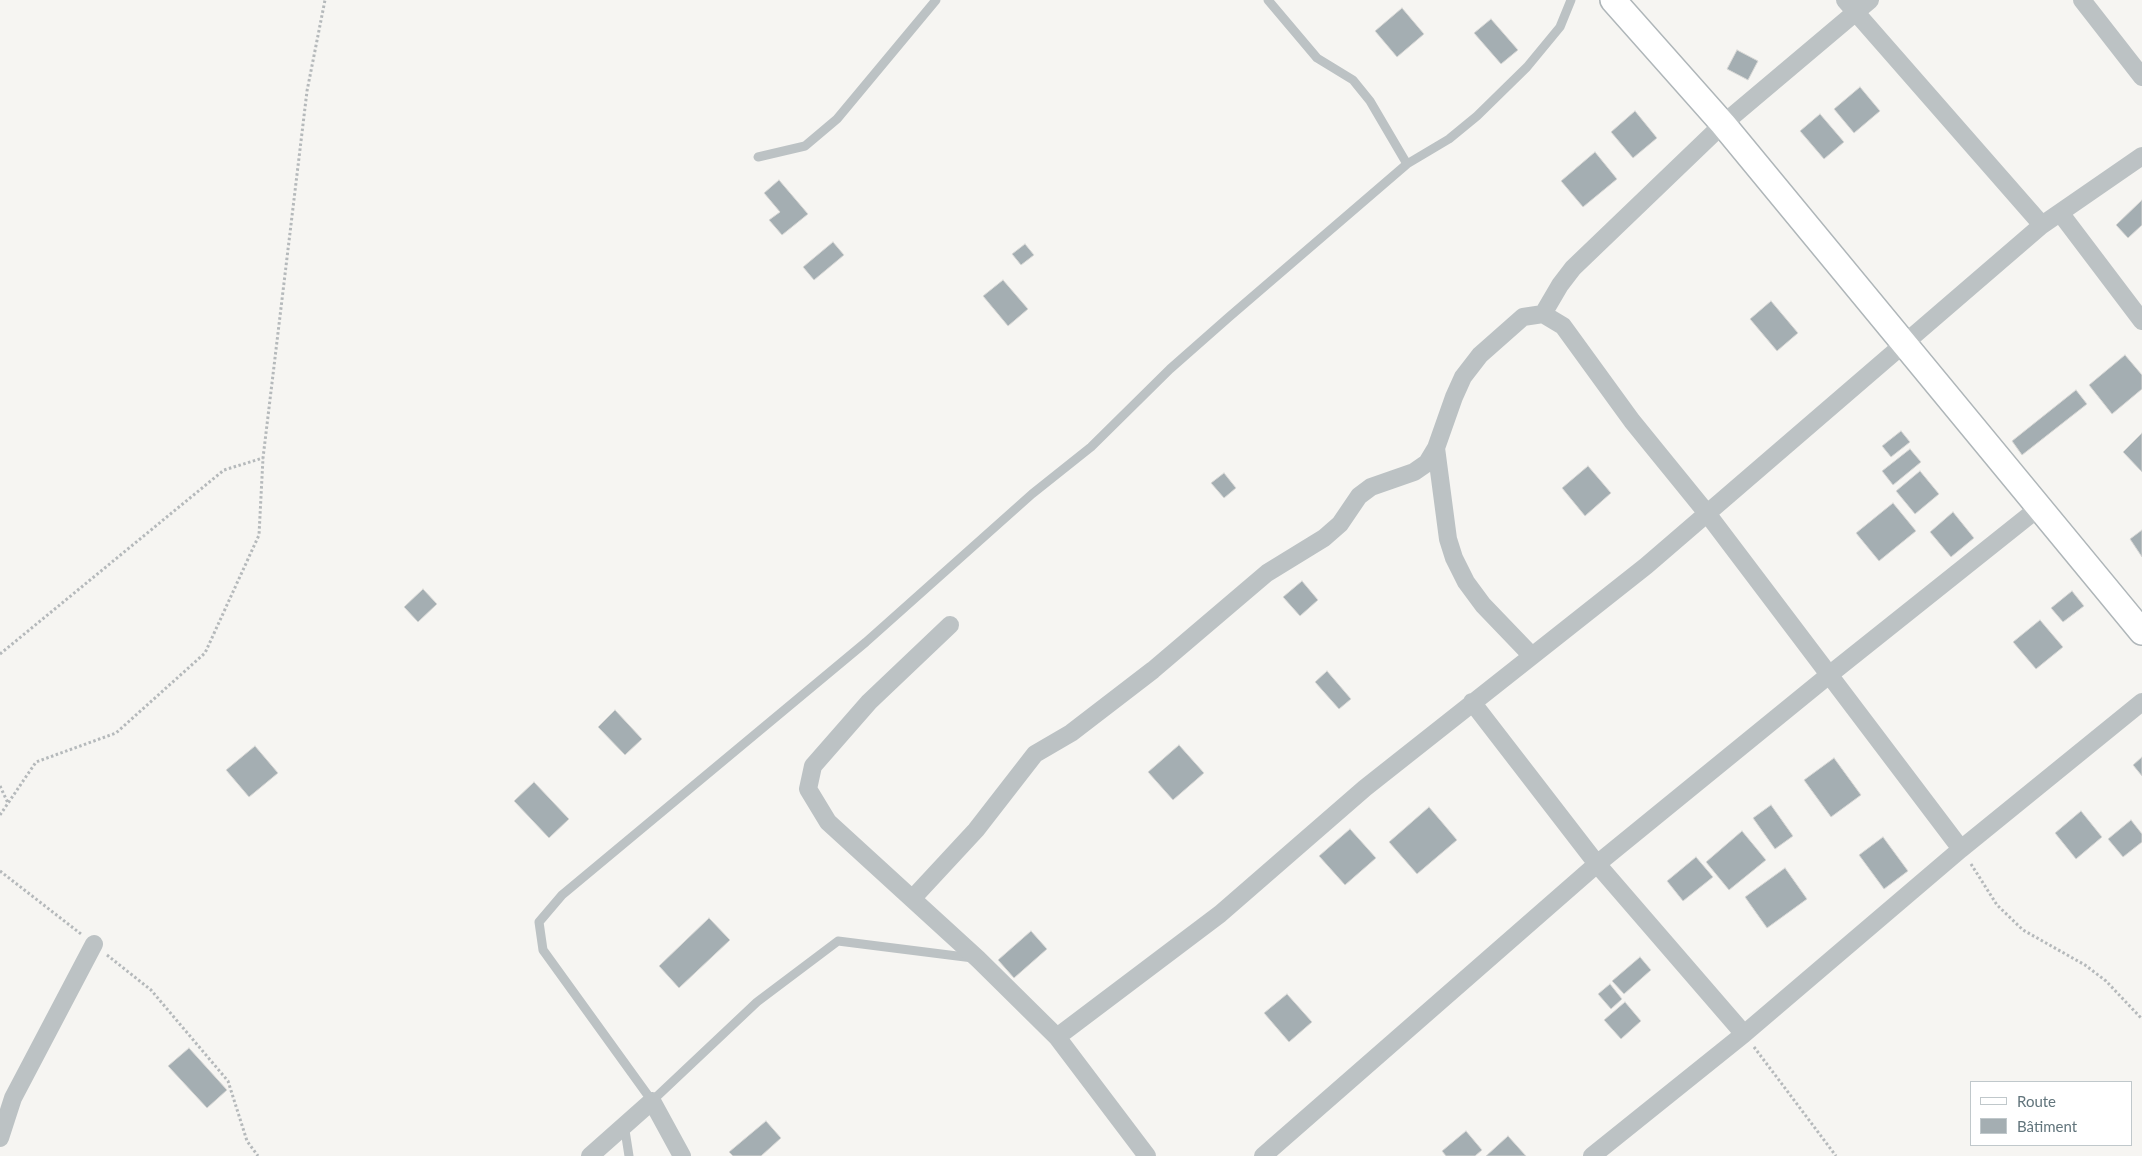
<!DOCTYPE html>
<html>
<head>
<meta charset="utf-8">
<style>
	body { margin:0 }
	#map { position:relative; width:2142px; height:1156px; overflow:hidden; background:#f6f5f2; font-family:Lato,sans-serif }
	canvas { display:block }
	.legend { position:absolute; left:1970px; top:1081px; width:162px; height:65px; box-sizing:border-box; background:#fff; border:1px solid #c0c8cb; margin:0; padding:6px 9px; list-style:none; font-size:15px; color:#62757c }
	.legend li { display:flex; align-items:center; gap:10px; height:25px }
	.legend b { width:25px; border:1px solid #c0c8cb }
</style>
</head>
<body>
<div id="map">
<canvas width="2142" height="1156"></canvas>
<ul class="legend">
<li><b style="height:6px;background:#fff"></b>Route</li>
<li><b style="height:14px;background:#a4aeb2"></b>Bâtiment</li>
</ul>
</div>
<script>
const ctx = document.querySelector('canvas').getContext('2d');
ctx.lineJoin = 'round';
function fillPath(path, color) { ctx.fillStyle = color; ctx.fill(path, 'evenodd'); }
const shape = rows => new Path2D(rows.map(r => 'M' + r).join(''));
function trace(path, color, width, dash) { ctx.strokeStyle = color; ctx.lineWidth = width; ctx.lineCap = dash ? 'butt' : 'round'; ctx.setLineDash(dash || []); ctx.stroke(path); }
const building = shape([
	[1402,8,1424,34,1397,57,1375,31,1402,8],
	[1491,19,1518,50,1501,64,1474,33,1491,19],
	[1737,50,1758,61,1748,80,1727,69,1737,50],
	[1860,87,1880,111,1854,133,1834,109,1860,87],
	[1635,111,1657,138,1633,158,1611,132,1635,111],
	[1820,114,1844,142,1824,159,1800,131,1820,114],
	[1595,152,1617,179,1583,207,1561,181,1595,152],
	[779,180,808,214,782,235,769,220,780,212,764,193,779,180],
	[2142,200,2142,225,2128,238,2116,225,2142,200],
	[833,242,844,255,814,280,803,267,833,242],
	[1025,244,1034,255,1021,265,1012,254,1025,244],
	[1003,280,1028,309,1008,326,983,296,1003,280],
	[1771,301,1798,333,1777,351,1750,319,1771,301],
	[2125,355,2142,375,2142,389,2112,414,2089,385,2125,355],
	[2076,390,2087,404,2022,455,2012,441,2076,390],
	[1901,431,1910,442,1891,457,1882,446,1901,431],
	[2142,433,2142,472,2123,452,2142,433],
	[1910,449,1921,462,1893,485,1882,471,1910,449],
	[1588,466,1611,493,1585,516,1562,488,1588,466],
	[1920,471,1939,494,1915,514,1896,491,1920,471],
	[1224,473,1236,488,1224,498,1211,483,1224,473],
	[1893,503,1916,531,1879,561,1856,533,1893,503],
	[1953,512,1974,538,1951,557,1930,532,1953,512],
	[2142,530,2142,557,2130,539,2142,530],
	[1302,581,1318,600,1300,616,1283,597,1302,581],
	[423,589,437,604,418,622,404,607,423,589],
	[2072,591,2084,606,2063,622,2051,608,2072,591],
	[2040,620,2063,647,2036,669,2013,642,2040,620],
	[1327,671,1351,699,1339,709,1315,682,1327,671],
	[615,710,642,739,625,755,598,727,615,710],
	[1179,745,1204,773,1173,800,1148,772,1179,745],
	[255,746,278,773,249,797,226,770,255,746],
	[2142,757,2142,776,2133,765,2142,757],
	[1834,758,1861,795,1831,817,1804,780,1834,758],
	[534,782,569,819,549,838,514,801,534,782],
	[1771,805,1793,836,1775,849,1753,818,1771,805],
	[1429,807,1457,840,1417,874,1389,842,1429,807],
	[2081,811,2102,837,2076,859,2055,833,2081,811],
	[2131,820,2142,834,2142,842,2123,857,2108,839,2131,820],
	[1350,829,1376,858,1345,885,1319,856,1350,829],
	[1742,831,1766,860,1729,890,1706,862,1742,831],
	[1883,837,1908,871,1884,889,1859,855,1883,837],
	[1696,857,1713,877,1683,901,1667,881,1696,857],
	[1785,868,1807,899,1767,928,1745,897,1785,868],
	[709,918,730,940,679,988,659,966,709,918],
	[1031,931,1047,949,1014,978,998,960,1031,931],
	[1640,957,1651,970,1624,994,1612,981,1640,957],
	[1610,984,1622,999,1611,1009,1598,994,1610,984],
	[1287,994,1312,1022,1289,1042,1264,1013,1287,994],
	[1625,1002,1641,1021,1621,1039,1604,1020,1625,1002],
	[189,1048,227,1090,207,1108,168,1066,189,1048],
	[766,1121,781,1138,761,1156,733,1156,729,1152,766,1121],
	[1466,1131,1482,1150,1475,1156,1446,1156,1442,1151,1466,1131],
	[1508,1136,1526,1156,1486,1156,1508,1136]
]);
fillPath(building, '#a4aeb2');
trace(building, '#d7d7d5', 1);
const secondary = shape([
	[1613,0,1723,124,2142,632]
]);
trace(secondary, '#afb6b9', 28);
trace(shape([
	[0,654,224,470,263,458],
	[0,786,8,803],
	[0,815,36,762,116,733,205,653,259,535,263,458,307,91,325,0],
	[1971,864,1997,905,2023,930,2085,965,2106,981,2142,1019],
	[0,871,81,934],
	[107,955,151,990,228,1081,247,1141,258,1156],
	[1754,1047,1836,1156]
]), '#b5b9bb', 3, [2.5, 2.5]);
trace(shape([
	[1268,0,1317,58,1353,80,1370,101,1407,164,1449,139,1477,116,1527,67,1560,27,1571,0],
	[758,157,805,146,837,119,936,0],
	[973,958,838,941,757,1002,652,1101,543,950,539,922,562,895,866,642,1032,494,1091,447,1170,369,1229,317,1407,164],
	[624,1124,629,1156]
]), '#bcc2c4', 9);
trace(shape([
	[1845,0,2042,225],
	[2082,0,2142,77],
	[2061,214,2142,321],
	[1543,314,1560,285,1573,268,1723,124,1870,0],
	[1436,448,1448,539,1454,558,1466,582,1483,605,1532,656],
	[950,625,869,702,813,766,808,789,828,822,978,959,1057,1037,1147,1156],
	[1472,702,1597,864,1744,1034],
	[912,899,976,830,1035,754,1071,733,1153,670,1267,573,1324,538,1340,524,1359,496,1371,487,1414,472,1427,463,1436,448,1454,397,1463,377,1480,355,1523,317,1543,314,1563,326,1632,421,1706,512,1961,849],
	[1057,1037,1220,914,1365,788,1646,566,2042,225,2142,156],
	[0,1138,13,1098,94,944],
	[590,1156,652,1101,682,1156],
	[1263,1156,1597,864,1829,675,2041,506],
	[1592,1156,1744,1034,1961,849,2142,702]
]), '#bcc2c4', 18);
trace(secondary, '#fff', 25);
</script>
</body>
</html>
